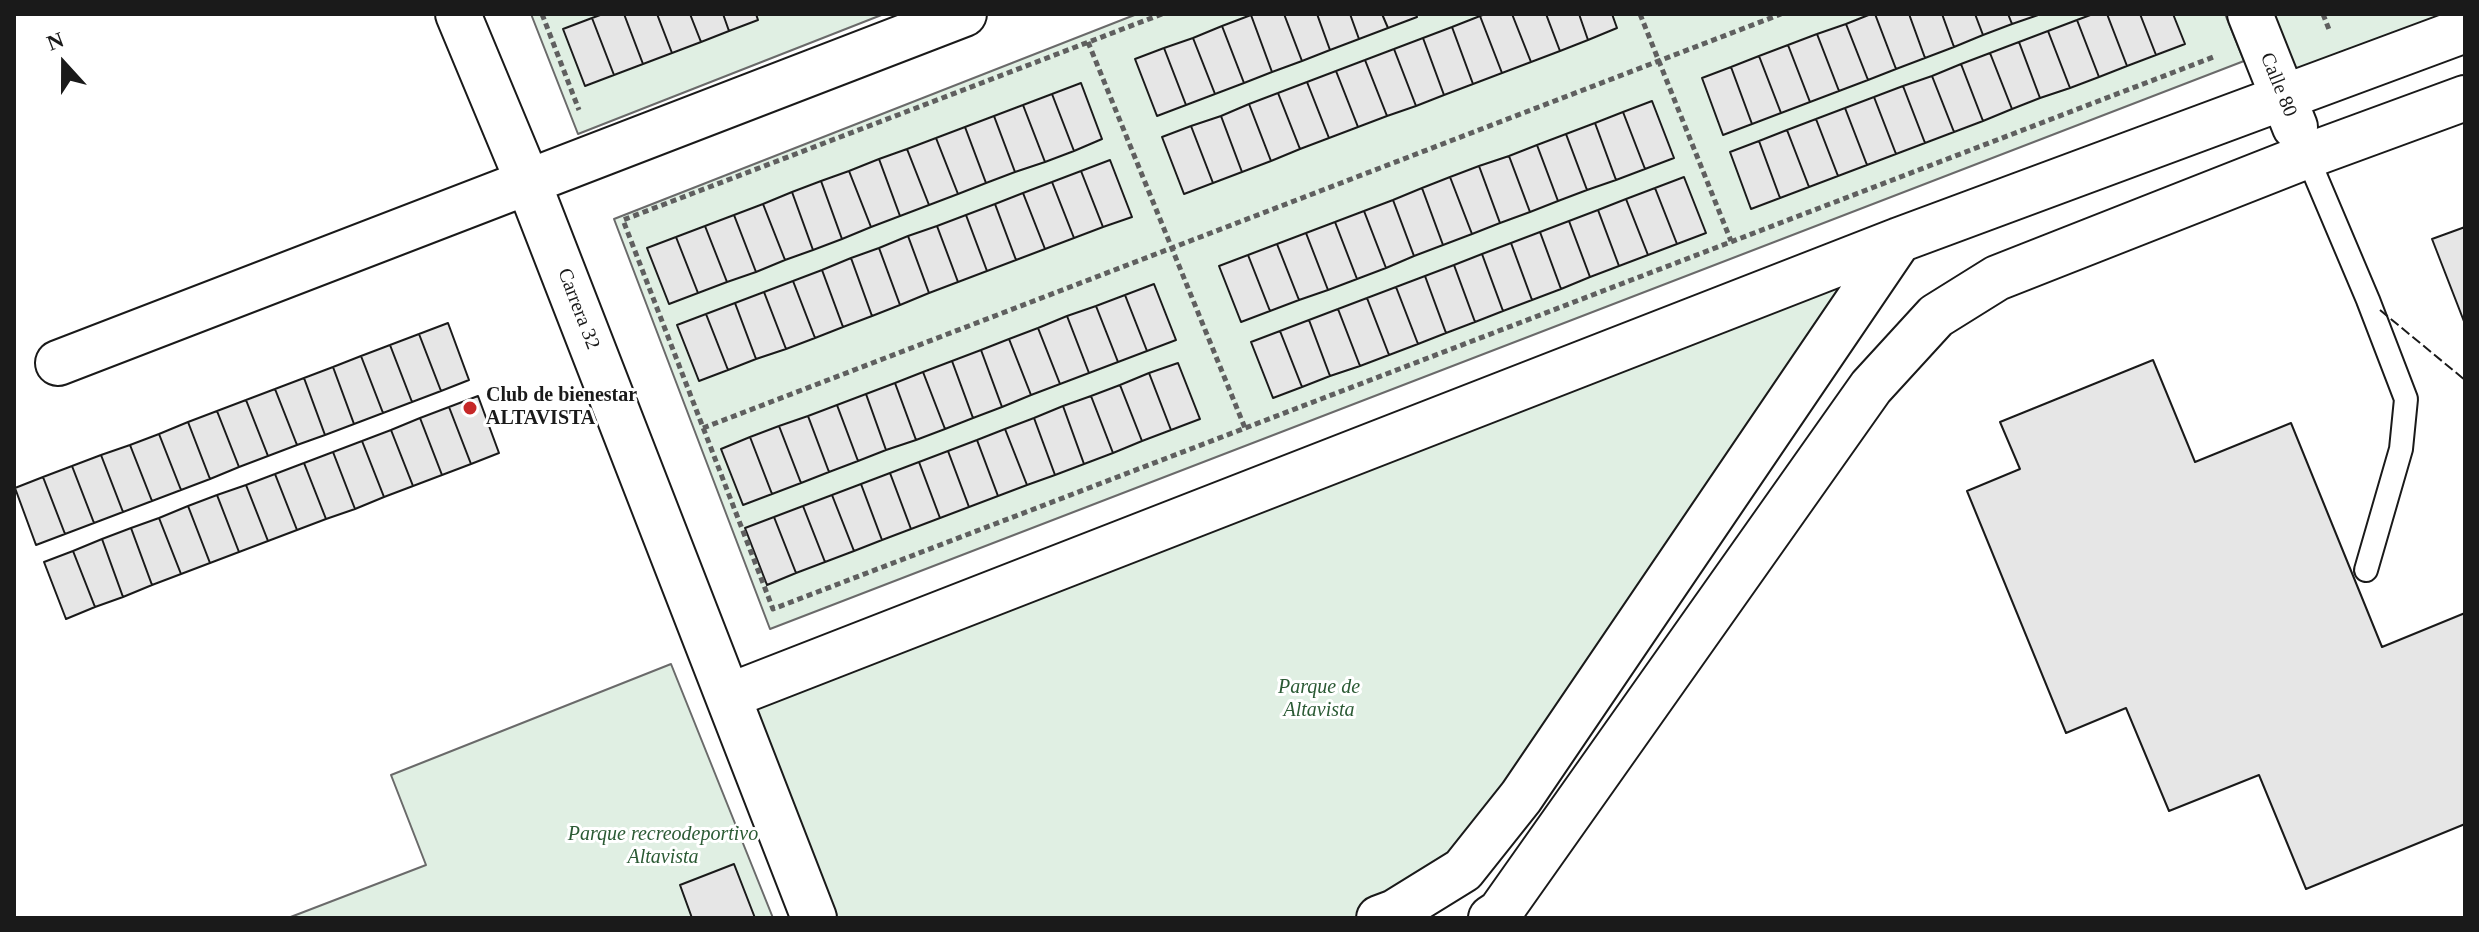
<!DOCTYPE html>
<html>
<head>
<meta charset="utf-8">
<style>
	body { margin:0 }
	#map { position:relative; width:2479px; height:932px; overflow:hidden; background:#fff; font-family:"Times New Roman",serif }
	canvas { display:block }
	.frame { position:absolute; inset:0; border:16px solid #1a1a1a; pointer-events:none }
	.north { position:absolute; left:24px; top:24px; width:80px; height:80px; -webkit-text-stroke:6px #fff; paint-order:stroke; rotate:339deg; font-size:22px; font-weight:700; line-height:32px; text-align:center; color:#1a1a1a }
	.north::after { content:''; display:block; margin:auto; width:28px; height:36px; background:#1a1a1a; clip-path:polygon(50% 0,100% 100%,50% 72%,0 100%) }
</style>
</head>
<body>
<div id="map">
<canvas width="2479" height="932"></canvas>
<div class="frame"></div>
<div class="north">N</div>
</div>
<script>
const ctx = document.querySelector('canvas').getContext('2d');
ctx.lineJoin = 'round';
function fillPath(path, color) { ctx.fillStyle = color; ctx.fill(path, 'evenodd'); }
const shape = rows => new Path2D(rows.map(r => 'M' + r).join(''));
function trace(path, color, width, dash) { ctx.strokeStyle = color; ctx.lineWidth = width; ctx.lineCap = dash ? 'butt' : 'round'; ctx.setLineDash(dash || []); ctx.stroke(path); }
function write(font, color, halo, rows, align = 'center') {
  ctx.font = font + ' "Times New Roman",serif'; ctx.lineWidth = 6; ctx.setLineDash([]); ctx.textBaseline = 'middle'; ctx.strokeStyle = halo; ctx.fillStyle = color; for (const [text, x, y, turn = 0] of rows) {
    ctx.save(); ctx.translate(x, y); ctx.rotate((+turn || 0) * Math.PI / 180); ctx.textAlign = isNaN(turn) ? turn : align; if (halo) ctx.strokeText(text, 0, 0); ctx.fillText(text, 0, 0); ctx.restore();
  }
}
const green = shape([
	[531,14,884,14,578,134,531,14],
	[1137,14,2225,14,2244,61,770,629,614,219,1137,14],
	[2263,14,2465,14,2284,99,2263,14],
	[1899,240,1521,797,1379,918,814,918,729,696,1899,240],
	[671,664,773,918,288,918,426,865,391,775,671,664]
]);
fillPath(green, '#e0efe3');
trace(green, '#6a6a6a', 2);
const building = shape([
	[603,14,624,14,643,64,614,75,592,18,603,14],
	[624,14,657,14,672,53,643,64,624,14],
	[657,14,690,14,701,42,672,53,657,14],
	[690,14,723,14,729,31,701,42,690,14],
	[723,14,756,14,758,20,729,31,723,14],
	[1255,14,1284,14,1302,61,1272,72,1251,15,1255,14],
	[1284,14,1317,14,1330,50,1302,61,1284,14],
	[1317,14,1350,14,1359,39,1330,50,1317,14],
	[1350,14,1382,14,1388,28,1359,39,1350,14],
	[1382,14,1416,14,1417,17,1388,28,1382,14],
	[1485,14,1512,14,1531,62,1502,73,1480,16,1485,14],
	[1512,14,1546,14,1560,51,1531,62,1512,14],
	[1546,14,1579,14,1588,40,1560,51,1546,14],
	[1579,14,1612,14,1617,28,1588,40,1579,14],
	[1871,14,1875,14,1896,69,1868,80,1846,24,1871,14],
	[1875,14,1909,14,1925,58,1896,69,1875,14],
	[1909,14,1942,14,1954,47,1925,58,1909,14],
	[1942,14,1975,14,1983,35,1954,47,1942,14],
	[1975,14,2008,14,2012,24,1983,35,1975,14],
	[2008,14,2041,14,2012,24,2008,14],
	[2093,14,2107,14,2127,66,2099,77,2077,20,2093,14],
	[2107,14,2140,14,2156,55,2127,66,2107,14],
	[2140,14,2173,14,2185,44,2156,55,2140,14],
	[1251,15,1272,72,1244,83,1222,26,1251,15],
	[1480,16,1502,73,1473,84,1452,27,1480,16],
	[592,18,614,75,585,86,563,29,592,18],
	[2077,20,2099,77,2070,88,2048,31,2077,20],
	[1846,24,1868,80,1839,91,1817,34,1846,24],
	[1222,26,1244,83,1215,94,1193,38,1222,26],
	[1452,27,1473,84,1444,95,1423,38,1452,27],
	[2048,31,2070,88,2040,98,2019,42,2048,31],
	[1817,34,1839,91,1810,102,1788,45,1817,34],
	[1193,38,1215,94,1186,105,1164,48,1193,38],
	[1423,38,1444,95,1416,106,1394,49,1423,38],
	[2019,42,2040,98,2012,109,1990,53,2019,42],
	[1788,45,1810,102,1781,113,1759,56,1788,45],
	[1164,48,1186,105,1157,116,1135,59,1164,48],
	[1394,49,1416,106,1387,116,1365,60,1394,49],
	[1990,53,2012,109,1983,121,1961,64,1990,53],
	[1759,56,1781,113,1752,124,1731,67,1759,56],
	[1365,60,1387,116,1358,127,1336,71,1365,60],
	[1961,64,1983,121,1954,132,1932,76,1961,64],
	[1731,67,1752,124,1723,135,1702,78,1731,67],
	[1336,71,1358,127,1329,138,1307,82,1336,71],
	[1932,76,1954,132,1925,143,1903,86,1932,76],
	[1307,82,1329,138,1300,149,1278,93,1307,82],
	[1081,83,1102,139,1074,151,1052,94,1081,83],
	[1903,86,1925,143,1896,154,1874,97,1903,86],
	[1278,93,1300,149,1271,161,1249,104,1278,93],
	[1052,94,1074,151,1045,162,1023,105,1052,94],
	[1874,97,1896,154,1867,165,1845,108,1874,97],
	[1652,101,1674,158,1645,169,1623,112,1652,101],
	[1249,104,1271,161,1242,172,1221,116,1249,104],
	[1023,105,1045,162,1015,172,994,116,1023,105],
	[1845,108,1867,165,1838,176,1816,119,1845,108],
	[1623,112,1645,169,1616,180,1595,123,1623,112],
	[994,116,1015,172,986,183,965,127,994,116],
	[1221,116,1242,172,1213,183,1191,126,1221,116],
	[1816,119,1838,176,1809,187,1787,130,1816,119],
	[1595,123,1616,180,1587,190,1566,134,1595,123],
	[1191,126,1213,183,1184,194,1162,137,1191,126],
	[965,127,986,183,958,194,936,138,965,127],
	[1787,130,1809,187,1780,198,1759,141,1787,130],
	[1566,134,1587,190,1558,201,1537,145,1566,134],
	[936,138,958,194,929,205,907,149,936,138],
	[1759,141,1780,198,1751,209,1730,152,1759,141],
	[1537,145,1558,201,1530,212,1509,156,1537,145],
	[907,149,929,205,900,216,879,159,907,149],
	[1509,156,1530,212,1500,223,1479,166,1509,156],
	[879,159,900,216,871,227,849,171,879,159],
	[1110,160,1132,217,1103,227,1081,171,1110,160],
	[1479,166,1500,223,1472,234,1450,177,1479,166],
	[849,171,871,227,842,239,821,181,849,171],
	[1081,171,1103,227,1074,238,1052,182,1081,171],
	[1450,177,1472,234,1443,245,1422,188,1450,177],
	[1684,177,1706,233,1677,244,1655,188,1684,177],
	[821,181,842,239,813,250,792,192,821,181],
	[1052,182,1074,238,1045,249,1023,193,1052,182],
	[1422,188,1443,245,1414,256,1393,200,1422,188],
	[1655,188,1677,244,1648,255,1626,199,1655,188],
	[792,192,813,250,785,260,763,204,792,192],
	[1023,193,1045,249,1016,260,995,204,1023,193],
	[1626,199,1648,255,1619,266,1598,210,1626,199],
	[1393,200,1414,256,1386,268,1364,211,1393,200],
	[763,204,785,260,756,272,734,215,763,204],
	[995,204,1016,260,987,271,966,215,995,204],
	[1598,210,1619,266,1590,277,1569,221,1598,210],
	[1364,211,1386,268,1357,279,1335,222,1364,211],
	[734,215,756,272,727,282,705,226,734,215],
	[966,215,987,271,958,282,937,226,966,215],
	[1569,221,1590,277,1561,289,1540,232,1569,221],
	[1335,222,1357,279,1328,290,1306,233,1335,222],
	[705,226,727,282,698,293,676,237,705,226],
	[937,226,958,282,929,293,908,236,937,226],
	[2465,227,2465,324,2432,239,2465,227],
	[1540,232,1561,289,1532,300,1511,243,1540,232],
	[1306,233,1328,290,1299,300,1277,244,1306,233],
	[908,236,929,293,900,305,879,248,908,236],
	[676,237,698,293,669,304,647,248,676,237],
	[1511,243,1532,300,1503,311,1482,254,1511,243],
	[1277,244,1299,300,1270,311,1248,255,1277,244],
	[879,248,900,305,872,316,851,258,879,248],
	[1482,254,1503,311,1475,322,1454,265,1482,254],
	[1248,255,1270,311,1241,322,1219,266,1248,255],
	[851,258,872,316,843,327,822,270,851,258],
	[1454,265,1475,322,1446,333,1425,276,1454,265],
	[822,270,843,327,815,338,793,281,822,270],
	[1425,276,1446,333,1418,344,1396,287,1425,276],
	[793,281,815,338,786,349,764,292,793,281],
	[1154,284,1176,340,1147,351,1125,295,1154,284],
	[1396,287,1418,344,1389,355,1367,298,1396,287],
	[764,292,786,349,756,359,735,303,764,292],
	[1125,295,1147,351,1118,362,1096,306,1125,295],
	[1367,298,1389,355,1360,366,1338,309,1367,298],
	[735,303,756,359,728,370,706,314,735,303],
	[1096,306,1118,362,1089,373,1067,316,1096,306],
	[1338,309,1360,366,1330,376,1309,320,1338,309],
	[706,314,728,370,699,381,677,325,706,314],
	[1067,316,1089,373,1060,384,1038,328,1067,316],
	[1309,320,1330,376,1302,387,1280,331,1309,320],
	[448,323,469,380,441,391,419,334,448,323],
	[1038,328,1060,384,1031,395,1009,339,1038,328],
	[1280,331,1302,387,1273,398,1251,342,1280,331],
	[419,334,441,391,412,402,390,345,419,334],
	[1009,339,1031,395,1002,407,981,350,1009,339],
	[390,345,412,402,383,413,361,356,390,345],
	[981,350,1002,407,973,418,952,361,981,350],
	[361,356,383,413,354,424,333,367,361,356],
	[2153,360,2195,462,2291,423,2382,647,2465,613,2465,824,2306,889,2259,775,2169,811,2126,708,2066,733,1967,491,2020,469,2000,422,2153,360],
	[952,361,973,418,945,429,923,372,952,361],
	[1178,363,1200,419,1171,430,1149,373,1178,363],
	[333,367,354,424,325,435,304,378,333,367],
	[923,372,945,429,916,440,895,383,923,372],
	[1149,373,1171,430,1142,441,1120,385,1149,373],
	[304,378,325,435,297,445,275,389,304,378],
	[895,383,916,440,886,450,866,394,895,383],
	[1120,385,1142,441,1113,453,1091,396,1120,385],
	[275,389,297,445,268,456,246,400,275,389],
	[866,394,886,450,858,461,837,405,866,394],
	[478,396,499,453,471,464,449,407,478,396],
	[1091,396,1113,453,1084,464,1063,406,1091,396],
	[246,400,268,456,239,467,217,411,246,400],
	[837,405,858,461,829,472,808,416,837,405],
	[1063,406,1084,464,1055,475,1034,418,1063,406],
	[449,407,471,464,442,475,420,418,449,407],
	[217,411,239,467,210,479,188,422,217,411],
	[808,416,829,472,801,483,779,426,808,416],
	[420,418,442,475,413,486,391,430,420,418],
	[1034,418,1055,475,1027,485,1005,429,1034,418],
	[188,422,210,479,181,490,159,434,188,422],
	[779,426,801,483,772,494,750,437,779,426],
	[1005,429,1027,485,998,496,977,440,1005,429],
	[391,430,413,486,384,497,362,441,391,430],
	[159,434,181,490,152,501,130,445,159,434],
	[750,437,772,494,743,505,721,449,750,437],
	[977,440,998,496,969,507,948,451,977,440],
	[362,441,384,497,355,509,333,452,362,441],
	[130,445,152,501,123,512,101,455,130,445],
	[948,451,969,507,940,518,919,462,948,451],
	[333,452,355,509,326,519,304,463,333,452],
	[101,455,123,512,94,523,72,466,101,455],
	[919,462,940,518,911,529,890,473,919,462],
	[304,463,326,519,297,530,275,474,304,463],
	[72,466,94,523,65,534,43,477,72,466],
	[890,473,911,529,882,540,861,484,890,473],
	[275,474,297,530,268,541,246,485,275,474],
	[43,477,65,534,36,545,15,488,43,477],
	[861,484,882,540,854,551,832,495,861,484],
	[246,485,268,541,239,552,217,495,246,485],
	[217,495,239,552,210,563,188,506,217,495],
	[832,495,854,551,825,562,803,506,832,495],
	[188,506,210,563,181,574,159,518,188,506],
	[803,506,825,562,796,573,774,517,803,506],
	[774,517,796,573,767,585,745,528,774,517],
	[159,518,181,574,152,585,131,528,159,518],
	[131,528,152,585,123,597,102,539,131,528],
	[102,539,123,597,95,607,73,551,102,539],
	[73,551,95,607,66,619,44,562,73,551],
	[734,864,755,918,692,918,680,885,734,864]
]);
fillPath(building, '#e6e6e6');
trace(building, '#1a1a1a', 2);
const service = shape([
	[2307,156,2368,300,2406,399,2401,449,2366,570]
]);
const minor = shape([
	[458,14,528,182,814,918],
	[2250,14,2295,127],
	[58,363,964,14],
	[729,696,1899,240,2465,30],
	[1379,918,1395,912,1463,870,1521,797,1899,240],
	[1491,918,1500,912,1871,387,1936,316,1997,278,2307,156,2465,98]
]);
trace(service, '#1a1a1a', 26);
trace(minor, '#1a1a1a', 48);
trace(shape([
	[542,14,579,110],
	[1162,14,623,220,773,609,2216,56],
	[1640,14,1731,241],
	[2323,14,2330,32],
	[1088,42,1245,428],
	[703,428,1781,14]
]), '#5f5f5f', 5, [6, 4]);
trace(service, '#fff', 22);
trace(minor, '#fff', 44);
trace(shape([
	[2380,310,2465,380]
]), '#1a1a1a', 2, [10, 4]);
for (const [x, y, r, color] of [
	[470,408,8,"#c62828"]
]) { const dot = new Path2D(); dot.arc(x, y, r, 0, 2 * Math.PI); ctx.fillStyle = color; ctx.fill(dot); trace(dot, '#fff', 3); }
write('20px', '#1a1a1a', '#fff', [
	["Calle 80",2278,85,68],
	["Carrera 32",578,309,69]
]);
write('bold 20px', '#1a1a1a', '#fff', [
	["Club de bienestar",486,396],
	["ALTAVISTA",486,419]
], 'left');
write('italic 20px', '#2b5a34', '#fff', [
	["Parque de",1319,688],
	["Altavista",1319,711],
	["Parque recreodeportivo",663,835],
	["Altavista",663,858]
]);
</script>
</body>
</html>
